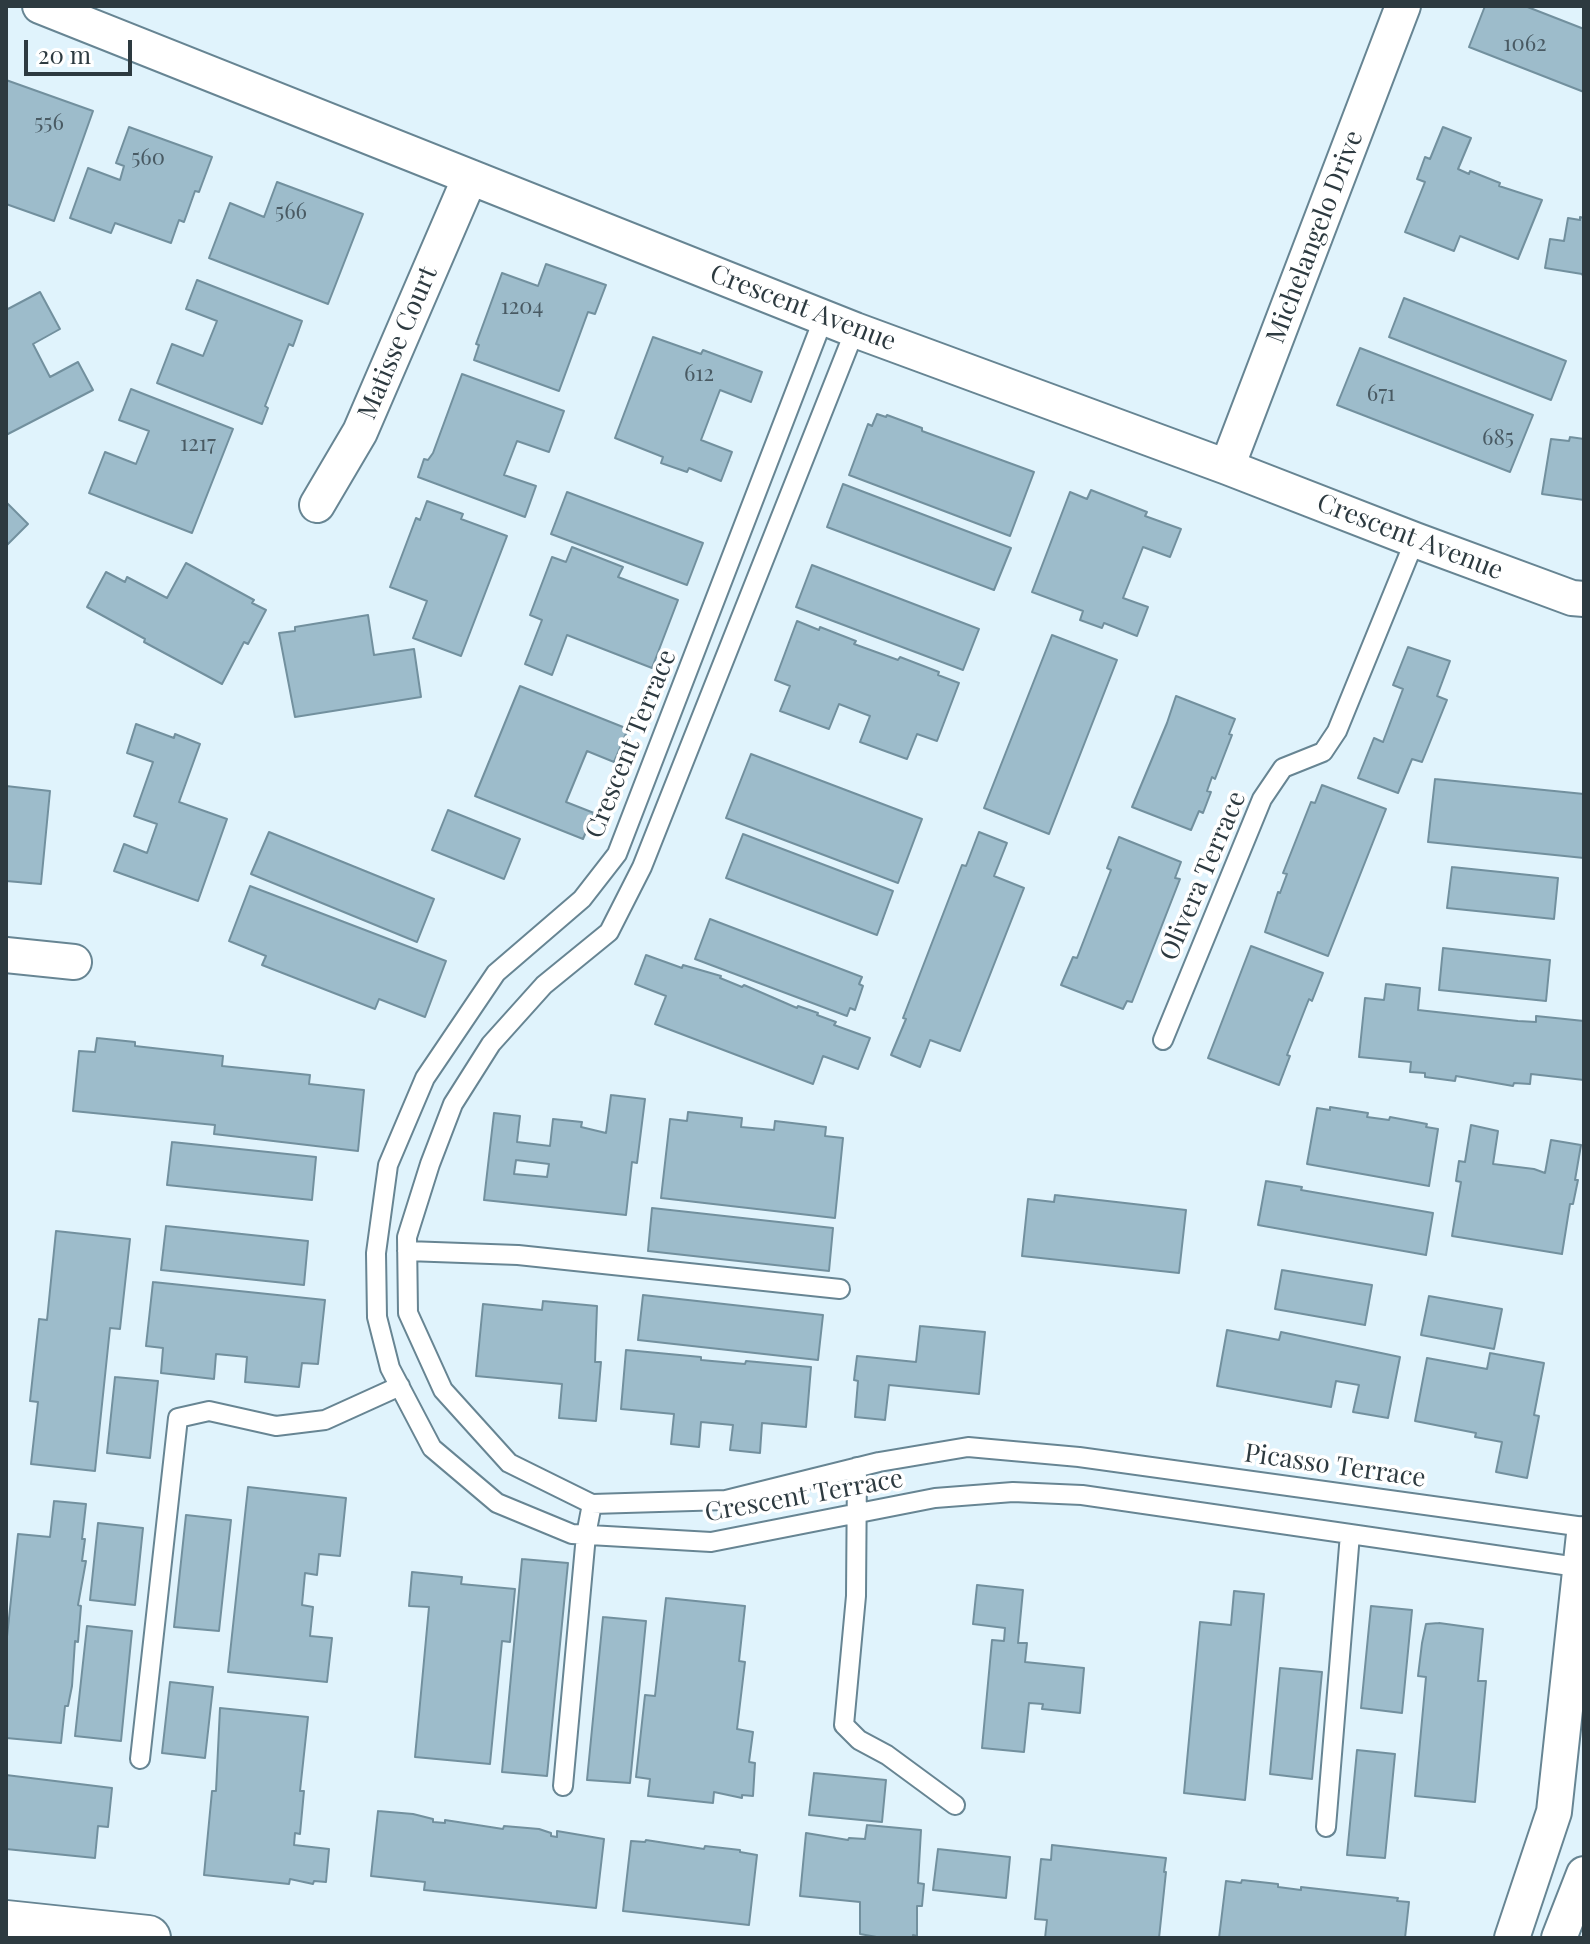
<!DOCTYPE html>
<html>
<head>
<meta charset="utf-8">
<style>
	body { margin:0 }
	#map { position:relative; width:1590px; height:1944px; overflow:hidden; background:#e0f3fc; font-family:"Playfair Display",serif }
	canvas { display:block }
	.frame { position:absolute; inset:0; border:8px solid #2d3a40; pointer-events:none }
	.scale { position:absolute; left:24px; top:40px; width:108px; height:36px; box-sizing:border-box; border:4px solid #2d3a40; border-top:0; padding-left:10px; font-size:24px; line-height:28px; white-space:nowrap; color:#2d3a40; -webkit-text-stroke:6px #fff; paint-order:stroke }
</style>
</head>
<body>
<div id="map">
<canvas width="1590" height="1944"></canvas>
<div class="frame"></div>
<div class="scale">20 m</div>
</div>
<script>
const ctx = document.querySelector('canvas').getContext('2d');
ctx.lineJoin = 'round';
function fillPath(path, color) { ctx.fillStyle = color; ctx.fill(path, 'evenodd'); }
const shape = rows => new Path2D(rows.map(r => 'M' + r).join(''));
function trace(path, color, width, dash) { ctx.strokeStyle = color; ctx.lineWidth = width; ctx.lineCap = dash ? 'butt' : 'round'; ctx.setLineDash(dash || []); ctx.stroke(path); }
function write(font, color, halo, rows, align = 'center') {
  ctx.font = font + ' "Playfair Display",serif'; ctx.lineWidth = 7; ctx.setLineDash([]); ctx.textBaseline = 'middle'; ctx.strokeStyle = halo; ctx.fillStyle = color; for (const [text, x, y, turn = 0] of rows) {
    ctx.save(); ctx.translate(x, y); ctx.rotate((+turn || 0) * Math.PI / 180); ctx.textAlign = isNaN(turn) ? turn : align; if (halo) ctx.strokeText(text, 0, 0); ctx.fillText(text, 0, 0); ctx.restore();
  }
}
const building = shape([
	[1485,6,1525,6,1584,29,1584,92,1469,47,1485,6],
	[6,80,93,111,54,221,6,204,6,80],
	[129,127,212,157,199,192,195,191,184,222,179,220,171,243,115,223,111,233,70,218,88,168,120,180,124,166,116,163,129,127],
	[1443,127,1471,138,1458,169,1469,174,1470,171,1500,183,1499,186,1542,200,1518,259,1460,236,1454,251,1405,232,1425,182,1417,179,1425,157,1430,159,1443,127],
	[277,182,363,214,328,304,209,258,230,203,264,217,277,182],
	[1580,217,1584,218,1584,278,1582,274,1545,268,1550,239,1564,241,1568,218,1580,220,1580,217],
	[546,264,606,285,595,314,588,312,559,391,474,360,479,345,476,344,502,273,538,286,546,264],
	[197,280,302,321,293,346,289,344,265,406,268,408,262,424,157,383,172,344,203,356,217,321,186,309,197,280],
	[40,292,60,329,33,344,50,377,78,362,93,390,6,435,6,310,40,292],
	[1404,298,1566,361,1551,400,1389,337,1404,298],
	[653,337,701,354,703,350,762,372,751,402,720,390,701,440,732,452,721,481,689,468,687,472,661,463,663,457,615,438,653,337],
	[1360,348,1533,415,1510,472,1337,405,1360,348],
	[462,374,564,411,549,452,517,441,504,475,536,486,525,517,418,477,424,459,428,460,433,453,462,374],
	[131,389,233,429,192,533,89,493,105,452,136,464,149,431,119,420,131,389],
	[877,414,886,417,887,415,922,428,922,431,1034,472,1010,536,849,475,868,424,872,426,877,414],
	[1570,437,1584,439,1584,500,1542,494,1551,439,1569,441,1570,437],
	[843,484,1011,548,994,590,827,527,843,484],
	[1091,490,1147,512,1145,516,1181,529,1170,557,1143,547,1123,598,1148,607,1137,636,1104,623,1102,628,1080,620,1083,611,1032,592,1070,492,1087,499,1091,490],
	[567,492,703,543,687,585,551,534,567,492],
	[427,501,463,514,461,519,507,536,461,656,413,638,427,601,390,587,416,518,420,520,427,501],
	[6,502,28,524,6,546,6,502],
	[572,547,623,567,618,577,678,600,652,668,567,635,552,675,525,664,542,620,530,615,552,557,566,562,572,547],
	[186,563,254,600,252,603,266,610,248,644,244,642,222,684,144,642,145,639,87,607,106,572,125,582,127,577,167,598,186,563],
	[812,565,979,629,963,670,796,607,812,565],
	[368,615,374,655,414,649,421,697,295,717,279,633,295,631,295,627,368,615],
	[797,621,819,630,820,627,856,641,854,644,898,660,900,657,939,672,938,675,959,683,937,741,917,734,907,759,860,742,870,716,839,704,829,729,780,711,790,686,775,680,797,621],
	[1052,635,1117,660,1049,834,984,808,1052,635],
	[1408,647,1450,661,1437,696,1447,700,1422,762,1412,759,1398,793,1358,778,1374,738,1383,742,1403,689,1393,685,1408,647],
	[520,686,628,729,614,762,587,751,566,802,594,813,583,839,475,796,520,686],
	[1176,696,1235,719,1229,734,1232,735,1215,779,1212,777,1207,791,1211,792,1203,813,1199,811,1191,830,1132,807,1167,723,1176,696],
	[136,724,174,738,175,734,200,744,179,802,227,819,198,901,114,871,124,844,147,853,157,824,134,816,153,762,127,753,136,724],
	[751,754,922,819,898,883,726,818,751,754],
	[1435,779,1584,794,1584,858,1428,842,1435,779],
	[1322,785,1386,809,1328,956,1265,932,1278,892,1280,893,1287,874,1283,873,1311,802,1315,803,1322,785],
	[6,786,50,791,41,884,6,881,6,786],
	[448,810,520,839,504,879,432,850,448,810],
	[269,832,434,899,417,942,251,874,269,832],
	[979,832,1007,843,994,876,1024,888,960,1051,930,1040,920,1067,891,1055,906,1019,903,1018,962,865,966,866,979,832],
	[743,834,893,891,877,935,726,878,743,834],
	[1119,837,1181,862,1175,878,1180,879,1132,1002,1127,1001,1123,1009,1061,985,1073,957,1077,958,1111,870,1107,868,1119,837],
	[1452,867,1558,878,1554,919,1447,908,1452,867],
	[250,886,446,961,425,1017,379,999,375,1009,262,965,266,956,229,941,250,886],
	[710,919,862,977,859,984,863,986,855,1010,850,1008,847,1016,695,959,710,919],
	[1251,946,1323,973,1312,1001,1309,999,1287,1055,1290,1056,1279,1085,1208,1058,1251,946],
	[1443,948,1550,960,1546,1001,1439,990,1443,948],
	[646,955,682,968,683,965,721,976,720,978,742,987,744,985,797,1008,798,1006,818,1013,817,1015,836,1022,834,1025,870,1038,858,1069,823,1056,813,1084,655,1024,666,996,635,984,646,955],
	[1386,984,1420,988,1418,1010,1518,1021,1536,1022,1536,1016,1584,1021,1584,1080,1531,1074,1530,1084,1514,1083,1513,1086,1456,1076,1455,1081,1425,1077,1425,1073,1410,1072,1411,1062,1359,1057,1365,998,1384,1000,1386,984],
	[97,1038,135,1042,135,1046,223,1056,222,1066,310,1075,309,1084,364,1090,358,1151,214,1134,215,1125,73,1111,79,1051,95,1052,97,1038],
	[611,1095,645,1099,637,1163,632,1162,626,1215,484,1200,494,1113,520,1116,517,1142,550,1146,553,1119,582,1122,581,1127,606,1133,611,1095],
	[516,1160,549,1164,547,1177,514,1174,516,1160],
	[1330,1107,1368,1113,1367,1117,1389,1120,1390,1117,1427,1124,1426,1127,1438,1129,1429,1186,1307,1164,1317,1108,1330,1110,1330,1107],
	[688,1112,742,1118,741,1127,774,1130,775,1121,826,1127,825,1136,843,1138,835,1218,661,1198,670,1119,687,1121,688,1112],
	[1471,1125,1498,1131,1493,1164,1534,1169,1545,1173,1551,1140,1581,1145,1575,1180,1578,1180,1573,1204,1570,1204,1562,1254,1452,1236,1461,1182,1456,1181,1459,1161,1465,1162,1471,1125],
	[172,1142,316,1157,312,1200,167,1185,172,1142],
	[1266,1181,1302,1187,1301,1190,1433,1213,1426,1255,1258,1225,1266,1181],
	[1055,1195,1186,1210,1179,1273,1022,1256,1028,1199,1054,1202,1055,1195],
	[652,1208,833,1228,829,1271,648,1251,652,1208],
	[166,1226,308,1241,304,1285,161,1270,166,1226],
	[56,1231,130,1239,120,1329,110,1328,95,1471,31,1464,38,1402,30,1401,39,1319,47,1320,56,1231],
	[1282,1270,1372,1285,1365,1325,1275,1309,1282,1270],
	[153,1282,325,1300,318,1364,302,1363,299,1387,245,1382,247,1357,216,1354,214,1379,161,1373,163,1348,146,1346,153,1282],
	[643,1295,823,1315,818,1360,638,1340,643,1295],
	[1429,1296,1502,1309,1494,1349,1421,1335,1429,1296],
	[543,1301,597,1306,595,1362,601,1362,596,1421,559,1418,562,1384,476,1376,483,1304,542,1310,543,1301],
	[920,1326,985,1332,979,1394,889,1385,885,1420,855,1417,858,1381,854,1380,857,1356,916,1362,920,1326],
	[1227,1330,1279,1340,1281,1332,1400,1357,1388,1418,1353,1412,1359,1385,1336,1381,1331,1407,1217,1386,1227,1330],
	[626,1350,701,1357,701,1360,745,1364,746,1361,811,1367,806,1427,762,1423,760,1453,730,1450,733,1425,701,1422,699,1447,671,1444,674,1414,621,1409,626,1350],
	[1490,1353,1544,1363,1534,1415,1539,1416,1527,1478,1496,1472,1502,1442,1475,1437,1476,1433,1415,1421,1427,1358,1487,1369,1490,1353],
	[115,1377,158,1381,150,1458,107,1453,115,1377],
	[248,1487,346,1498,340,1556,319,1554,317,1575,305,1573,302,1605,313,1607,310,1636,332,1638,327,1682,228,1672,248,1487],
	[54,1501,86,1504,82,1539,85,1539,82,1561,86,1561,78,1605,81,1606,78,1642,75,1641,72,1686,68,1706,65,1706,61,1743,6,1738,6,1646,18,1534,50,1537,54,1501],
	[186,1515,231,1520,219,1631,174,1627,186,1515],
	[98,1523,143,1528,135,1605,90,1600,98,1523],
	[522,1559,568,1563,547,1776,502,1772,522,1559],
	[412,1572,462,1577,461,1584,515,1589,510,1642,502,1641,490,1764,415,1757,429,1607,409,1606,412,1572],
	[977,1585,1023,1590,1018,1643,1027,1643,1025,1662,1084,1668,1080,1713,1042,1709,1043,1704,1029,1703,1024,1752,982,1748,992,1640,1004,1641,1005,1628,973,1624,977,1585],
	[1234,1591,1264,1594,1245,1800,1184,1793,1200,1622,1231,1625,1234,1591],
	[666,1598,745,1606,739,1661,745,1662,737,1729,753,1732,749,1762,755,1763,753,1796,742,1795,742,1798,714,1792,713,1803,648,1796,650,1779,636,1777,645,1695,655,1696,666,1598],
	[1371,1606,1412,1610,1402,1713,1361,1708,1371,1606],
	[603,1617,646,1621,630,1783,587,1780,603,1617],
	[1439,1623,1483,1629,1478,1681,1486,1681,1475,1802,1415,1796,1426,1677,1418,1676,1422,1643,1426,1624,1439,1623],
	[87,1626,132,1631,121,1741,75,1736,87,1626],
	[1280,1668,1322,1672,1312,1779,1270,1774,1280,1668],
	[170,1682,213,1687,205,1758,162,1753,170,1682],
	[220,1708,308,1717,300,1791,304,1791,300,1834,295,1833,294,1845,329,1849,326,1882,314,1881,313,1884,290,1879,289,1884,204,1875,212,1791,216,1791,220,1708],
	[1357,1750,1395,1754,1385,1858,1347,1855,1357,1750],
	[814,1773,886,1780,882,1822,809,1815,814,1773],
	[6,1775,112,1788,108,1827,98,1826,95,1858,6,1849,6,1775],
	[378,1811,413,1814,433,1819,433,1822,445,1823,445,1820,503,1829,504,1826,539,1829,551,1833,551,1836,557,1837,557,1831,604,1839,596,1908,424,1890,425,1882,371,1876,378,1811],
	[867,1825,921,1830,918,1883,924,1884,922,1906,917,1906,917,1936,913,1935,913,1938,882,1938,860,1934,860,1902,800,1896,806,1833,848,1840,849,1838,865,1839,867,1825],
	[646,1840,704,1849,705,1846,740,1850,740,1852,757,1855,749,1925,623,1911,631,1841,645,1842,646,1840],
	[1052,1845,1166,1858,1164,1872,1166,1872,1159,1938,1045,1938,1047,1920,1035,1919,1041,1859,1051,1860,1052,1845],
	[938,1849,1010,1857,1006,1898,933,1890,938,1849],
	[1242,1880,1278,1884,1278,1887,1301,1890,1301,1887,1398,1898,1397,1901,1409,1902,1405,1938,1219,1938,1226,1881,1241,1883,1242,1880]
]);
fillPath(building, '#9dbccb');
trace(building, '#72909e', 2);
const lane = shape([
	[824,317,617,854,582,899,496,973,425,1078,388,1165,376,1253,377,1317,390,1368,432,1448,497,1503,572,1534,711,1542,935,1498,1013,1492,1082,1495,1584,1568],
	[855,330,642,867,609,932,544,985,491,1044,453,1104,430,1164,407,1237,408,1313,443,1390,509,1463,592,1504,726,1500,879,1462,968,1447,1079,1457,1584,1527],
	[1163,1040,1262,799,1283,768,1323,752,1337,731,1415,540],
	[407,1251,518,1255,840,1289],
	[857,1467,856,1596,844,1725,859,1740,887,1755,955,1805],
	[140,1759,178,1418,209,1411,276,1426,325,1420,400,1386],
	[563,1786,586,1535,592,1504],
	[1326,1827,1350,1534]
]);
const street = shape([
	[40,6,855,330,1227,467,1415,540,1572,598,1584,599],
	[1227,467,1403,6],
	[317,505,360,432,470,177],
	[6,955,74,962],
	[1512,1938,1554,1812,1584,1534],
	[1559,1938,1584,1874]
]);
const secondary = shape([
	[6,1923,148,1938]
]);
trace(lane, '#678593', 22);
trace(street, '#678593', 38);
trace(secondary, '#678593', 48);
trace(lane, '#fff', 18);
trace(street, '#fff', 34);
trace(secondary, '#fff', 44);
write('22px', '#495a63', null, [
	["1062",1525,44],
	["556",49,123],
	["560",148,158],
	["566",291,212],
	["1204",522,307],
	["612",699,374],
	["671",1381,394],
	["685",1498,438],
	["1217",198,444]
]);
write('26px', '#2d3a40', '#fff', [
	["Michelangelo Drive",1315,237,-69],
	["Crescent Avenue",803,308,21],
	["Matisse Court",398,343,-67],
	["Crescent Avenue",1410,537,21],
	["Crescent Terrace",631,744,-68],
	["Olivera Terrace",1203,876,-67],
	["Picasso Terrace",1335,1466,8],
	["Crescent Terrace",804,1496,-10]
]);
</script>
</body>
</html>
